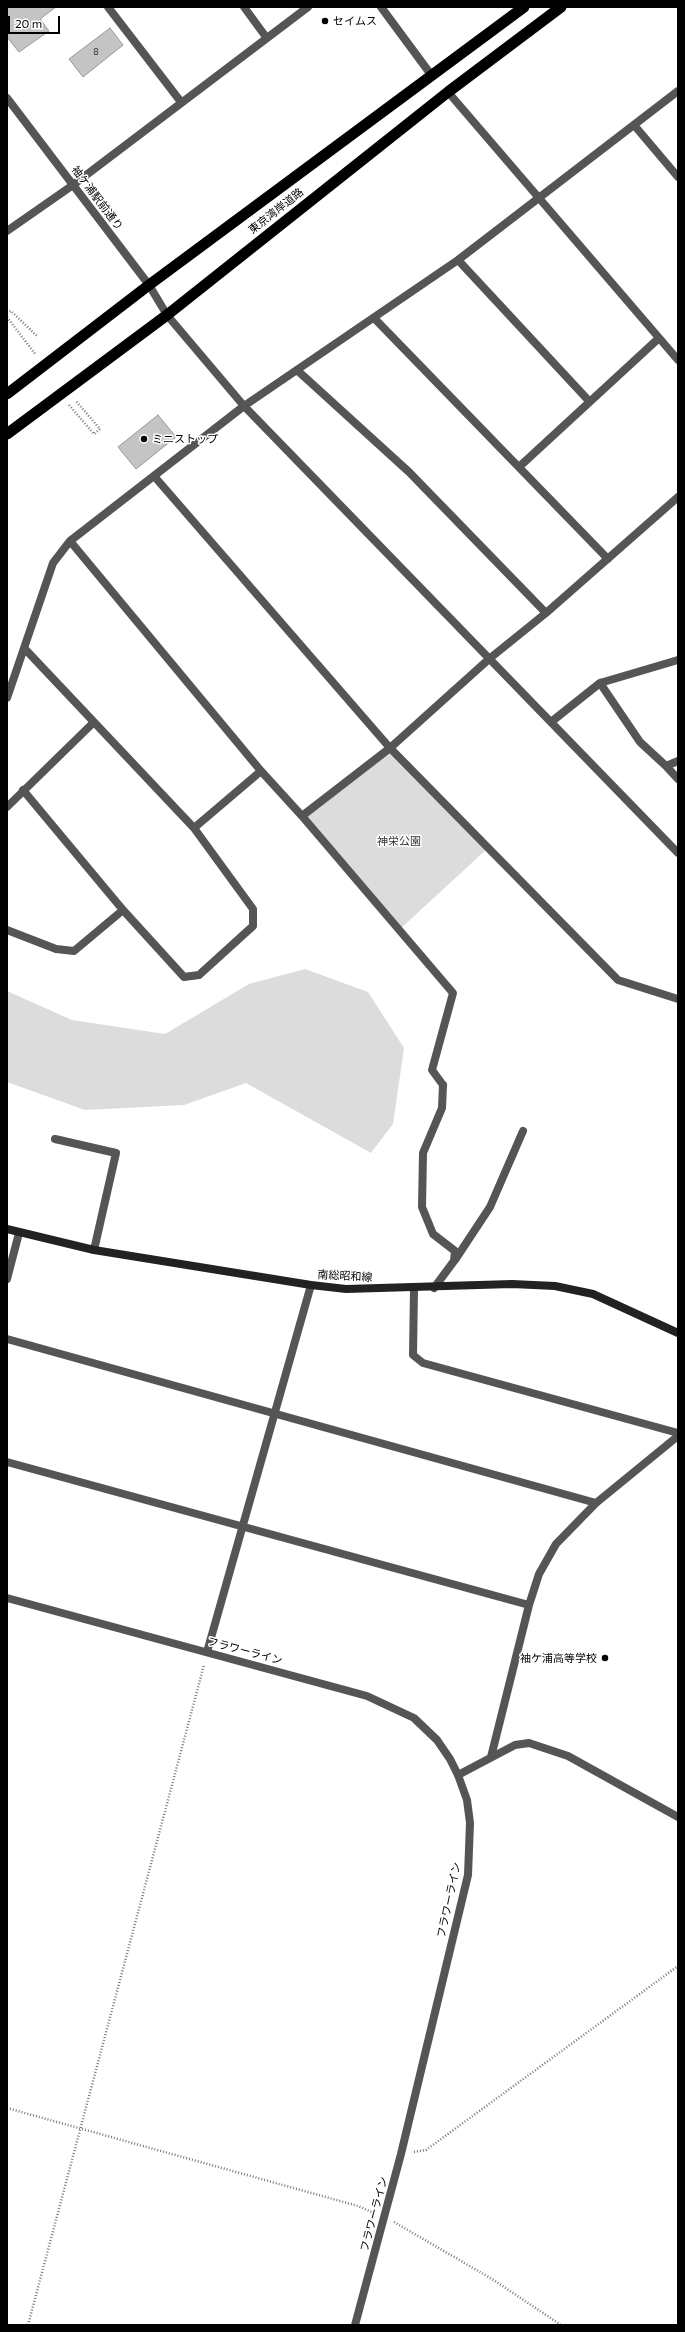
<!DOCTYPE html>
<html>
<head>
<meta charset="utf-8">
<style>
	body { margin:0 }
	#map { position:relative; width:685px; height:2332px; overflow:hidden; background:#fff; font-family:Commissioner,sans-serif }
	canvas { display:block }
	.frame { position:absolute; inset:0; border:8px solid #000; pointer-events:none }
	.scale { position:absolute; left:8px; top:16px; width:52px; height:18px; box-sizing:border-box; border:2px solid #000; border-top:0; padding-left:5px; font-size:12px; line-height:14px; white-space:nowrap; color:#000; -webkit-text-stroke:3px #fff; paint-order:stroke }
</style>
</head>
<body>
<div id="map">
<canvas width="685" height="2332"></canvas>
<div class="frame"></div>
<div class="scale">20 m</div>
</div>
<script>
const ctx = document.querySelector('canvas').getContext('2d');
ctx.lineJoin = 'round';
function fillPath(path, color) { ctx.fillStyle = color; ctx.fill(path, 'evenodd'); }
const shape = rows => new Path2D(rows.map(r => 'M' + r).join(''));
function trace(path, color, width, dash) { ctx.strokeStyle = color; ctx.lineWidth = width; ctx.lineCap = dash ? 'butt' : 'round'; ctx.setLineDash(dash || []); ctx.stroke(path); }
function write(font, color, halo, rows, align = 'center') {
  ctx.font = font + ' Commissioner,"Noto Sans JP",sans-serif'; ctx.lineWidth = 3; ctx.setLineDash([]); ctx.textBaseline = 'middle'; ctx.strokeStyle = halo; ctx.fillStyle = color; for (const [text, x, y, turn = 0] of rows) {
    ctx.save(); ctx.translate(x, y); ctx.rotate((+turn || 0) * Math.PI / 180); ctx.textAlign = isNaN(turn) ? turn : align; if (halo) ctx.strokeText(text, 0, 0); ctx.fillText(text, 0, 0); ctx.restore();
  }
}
fillPath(shape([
	[390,748,488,848,399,930,302,816],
	[305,969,368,992,404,1048,393,1124,371,1153,246,1083,184,1105,85,1110,7,1082,7,991,72,1020,165,1034,249,984]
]), '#dcdcdc');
const building = shape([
	[7,7,56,7,40,19,49,31,19,52,7,37,7,7],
	[110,28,123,45,83,77,69,59,110,28],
	[158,415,176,437,136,469,118,447,158,415]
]);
fillPath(building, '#c4c4c4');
trace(building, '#999', 1);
trace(shape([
	[7,313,11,311,38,337],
	[7,317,36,355],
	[69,405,94,434,100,429,76,401],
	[7,2108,358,2206,374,2213],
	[414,2152,426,2150,678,1966],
	[394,2222,492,2279,561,2325],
	[28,2325,204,1665]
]), '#777', 2.5, [1, 2]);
trace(shape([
	[455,1260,490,1207,523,1131],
	[434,1288,454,1261,455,1251,433,1234,422,1207,423,1153,442,1108,443,1085]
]), '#555', 8);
trace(shape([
	[108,7,181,102],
	[244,7,266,37],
	[381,7,432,76],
	[448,92,678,360],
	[634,125,678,177],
	[7,231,73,185,308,7],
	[458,260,589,401],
	[167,315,244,406,678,853],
	[374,318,608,559],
	[298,371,409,472,546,613],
	[519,467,659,338],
	[154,476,390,748,618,980,678,999],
	[70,541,261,771,302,816,453,993,432,1070,443,1085],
	[600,683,640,742,666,766,678,761],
	[7,698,53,563,70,541,244,406,458,260,678,91],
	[551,722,600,683,678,660],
	[666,766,678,779],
	[23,790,123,910,184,977,199,975,253,926,253,909,194,828,25,649],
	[7,807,94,722],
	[302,816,390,748,489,659,546,613,678,497],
	[194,828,261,771],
	[7,930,56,949,74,951,123,910],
	[55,1139,116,1153,94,1250],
	[7,1279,19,1233],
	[414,1289,413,1355,423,1363,678,1433],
	[7,1339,596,1503],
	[7,1462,529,1605],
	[207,1652,311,1285],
	[491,1757,529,1605,539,1574,556,1544,596,1503,678,1436],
	[458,1775,515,1745,529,1743,568,1756,678,1817]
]), '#555', 8);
trace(shape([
	[7,98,149,285,167,315],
	[7,1598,367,1696,414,1718,437,1740,450,1759,458,1775,467,1800,470,1823,468,1875,401,2154,355,2325]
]), '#555', 8);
trace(shape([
	[7,1229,94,1250,311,1285,346,1289,512,1284,555,1286,593,1294,678,1333]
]), '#222', 8);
trace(shape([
	[7,394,149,285,524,7],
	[7,434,167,315,448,92,561,7]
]), '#000', 11);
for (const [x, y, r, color] of [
	[325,21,4,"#000"],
	[144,439,4,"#000"],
	[605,1658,4,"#000"]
]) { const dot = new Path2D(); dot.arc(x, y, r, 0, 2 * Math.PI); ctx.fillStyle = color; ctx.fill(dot); trace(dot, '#fff', 1.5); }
write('9px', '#313131', null, [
	["8",96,52]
]);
write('11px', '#000', '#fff', [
	["セイムス",333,21],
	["ミニストップ",152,439],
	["袖ケ浦高等学校",597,1658,"right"]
], 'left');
write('11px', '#000', '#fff', [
	["袖ケ浦駅前通り",97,198,53],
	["東京湾岸道路",276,211,-38],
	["南総昭和線",345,1276,3],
	["フラワーライン",245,1651,15],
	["フラワーライン",449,1900,-78],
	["フラワーライン",374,2214,-75]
]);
write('11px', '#333', '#fff', [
	["神栄公園",399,841]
]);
</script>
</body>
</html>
